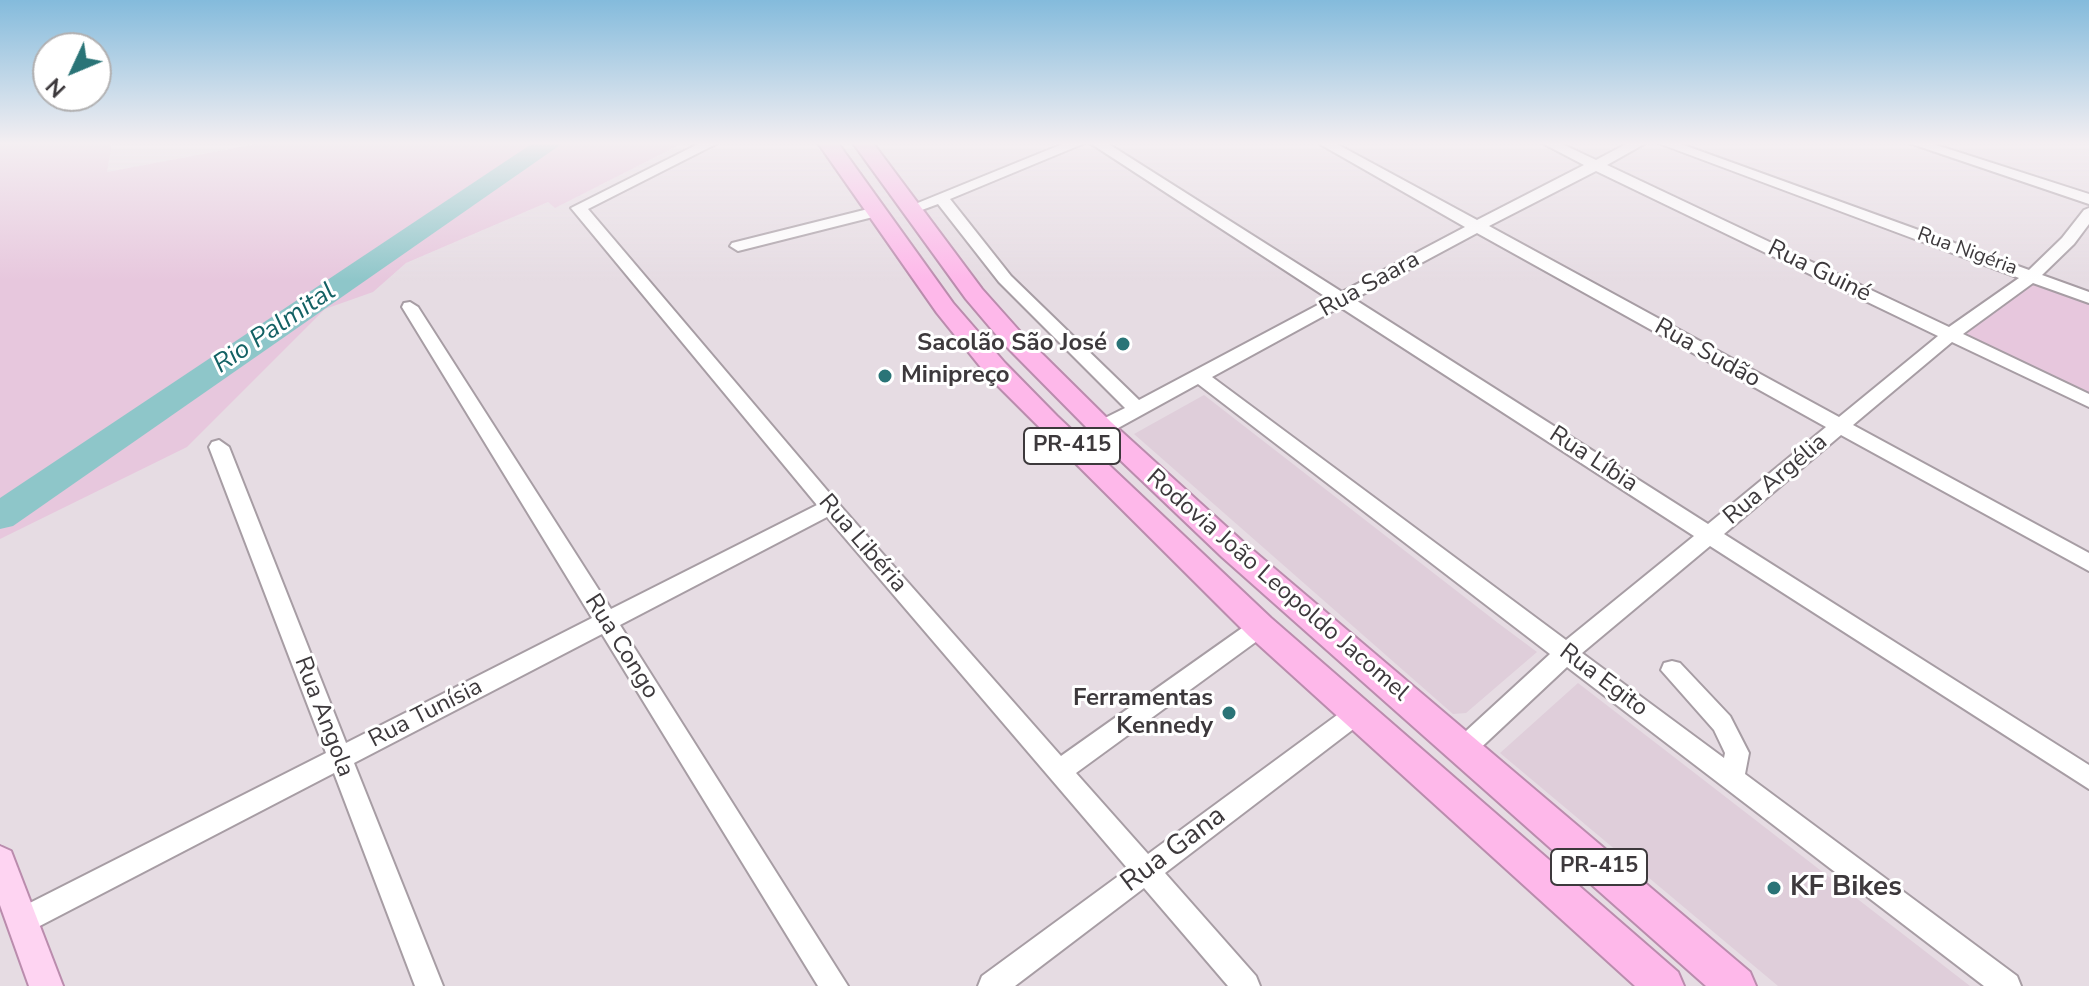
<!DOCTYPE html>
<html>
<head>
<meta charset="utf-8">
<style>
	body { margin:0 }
	#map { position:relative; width:2089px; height:986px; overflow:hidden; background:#e6dce3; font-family:"Nunito Sans",sans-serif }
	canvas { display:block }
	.north { position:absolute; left:32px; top:32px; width:80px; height:80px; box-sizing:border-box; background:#fff; border:2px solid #b1b0b1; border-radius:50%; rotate:226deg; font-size:22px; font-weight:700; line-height:32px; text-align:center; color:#3d393c }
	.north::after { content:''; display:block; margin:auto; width:28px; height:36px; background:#2a7477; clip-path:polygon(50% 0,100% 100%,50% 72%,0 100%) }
</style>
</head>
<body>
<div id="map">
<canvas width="2089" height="986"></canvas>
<div class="north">N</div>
</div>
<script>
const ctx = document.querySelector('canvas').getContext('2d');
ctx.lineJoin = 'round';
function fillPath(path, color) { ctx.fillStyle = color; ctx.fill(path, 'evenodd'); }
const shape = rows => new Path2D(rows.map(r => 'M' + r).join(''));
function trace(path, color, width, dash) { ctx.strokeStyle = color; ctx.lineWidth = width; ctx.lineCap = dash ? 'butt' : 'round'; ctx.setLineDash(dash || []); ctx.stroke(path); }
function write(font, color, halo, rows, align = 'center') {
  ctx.font = font + ' "Nunito Sans",sans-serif'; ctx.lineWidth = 6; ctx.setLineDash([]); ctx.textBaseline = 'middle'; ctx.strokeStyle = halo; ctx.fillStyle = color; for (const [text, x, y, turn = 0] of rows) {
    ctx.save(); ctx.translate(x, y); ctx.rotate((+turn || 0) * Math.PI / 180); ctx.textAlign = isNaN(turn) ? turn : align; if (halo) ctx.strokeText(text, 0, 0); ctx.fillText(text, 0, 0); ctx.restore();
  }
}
fillPath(shape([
	[1204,395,1498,623,1537,652,1466,713,1453,714,1134,434],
	[1578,683,1674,757,1970,986,1778,986,1500,753]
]), '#dfceda');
fillPath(shape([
	[0,143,112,143,107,172,261,143,683,143,555,208,548,202,406,263,373,292,325,309,187,447,0,539],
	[2032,276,2089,298,2089,401,1950,335]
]), '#e7c7dd');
fillPath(shape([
	[533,143,563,143,13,526,0,529,0,498,533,143]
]), '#8ec6c9');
const minor = shape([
	[700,143,718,143,588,209,837,502,1061,756,1252,621,1260,618,1268,621,1271,627,1268,633,1076,773,1148,854,1348,707,1356,704,1364,707,1368,714,1364,721,1165,873,1256,976,1260,986,1228,986,1144,888,1015,986,978,986,982,976,1128,869,827,517,620,625,848,986,818,986,602,634,354,763,443,986,415,986,334,773,32,930,22,934,12,930,8,921,12,912,326,753,209,447,212,442,219,440,229,447,346,743,592,618,402,307,404,303,410,302,418,307,611,609,817,505,571,208,700,143],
	[1065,143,1085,143,950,199,1011,276,1139,400,1329,299,1090,143,1107,143,1342,292,1465,227,1318,143,1335,143,1477,220,1584,165,1542,143,1560,143,1596,160,1628,143,1646,143,1607,165,1949,327,2019,278,1658,143,1678,143,2029,270,2062,238,2084,210,2089,208,2089,224,2074,244,2042,275,2089,292,2089,303,2033,283,1963,334,2089,394,2089,407,1952,342,1853,425,2089,553,2089,571,1841,435,1724,534,2089,765,2089,789,1710,546,1582,653,1724,758,1725,753,1714,730,1661,670,1664,663,1672,661,1680,663,1730,716,1749,753,1745,774,2017,976,2021,986,1984,986,1567,667,1472,756,1463,760,1454,756,1451,749,1454,742,1550,654,1198,384,1109,433,1095,433,1093,428,1095,423,1125,408,999,282,938,204,911,214,903,209,1065,143],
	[1596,171,1938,336,1839,417,1489,226,1596,171],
	[1477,233,1826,427,1708,524,1354,299,1477,233],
	[1340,307,1694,536,1566,640,1212,377,1340,307],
	[1909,143,1930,143,2089,194,2089,204,1909,143],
	[876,207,884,212,881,215,738,251,730,246,732,243,876,207]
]);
const major = shape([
	[0,846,11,851,63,986,29,986,0,905,0,846]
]);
const highway = shape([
	[818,143,838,143,953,303,1005,363,1057,416,1271,618,1678,972,1684,986,1635,986,1249,636,987,375,937,313,818,143],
	[853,143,873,143,982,289,1023,335,1111,422,1242,541,1750,972,1756,986,1706,986,1222,557,1093,434,1005,345,966,299,853,143]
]);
trace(minor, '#a79da4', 4);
trace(major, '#ba8cad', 4);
trace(highway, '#ba8cad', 4);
fillPath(minor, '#fff');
fillPath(major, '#fed4f2');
fillPath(highway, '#feb8ea');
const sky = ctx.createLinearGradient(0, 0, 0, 281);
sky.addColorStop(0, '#84bbdc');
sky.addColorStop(0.51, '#f4eff2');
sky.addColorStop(1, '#f4eff200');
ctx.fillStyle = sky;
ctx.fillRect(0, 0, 2089, 281);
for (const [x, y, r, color] of [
	[1123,344,8,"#2a7477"],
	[885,376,8,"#2a7477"],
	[1229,713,8,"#2a7477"],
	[1774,888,8,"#2a7477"]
]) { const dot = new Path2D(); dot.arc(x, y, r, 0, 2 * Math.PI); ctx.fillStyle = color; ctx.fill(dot); trace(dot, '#fff', 3); }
write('20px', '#3d393c', '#fff', [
	["Rua Nigéria",1967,252,20]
]);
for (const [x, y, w] of [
	[1072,446,96],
	[1599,867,96]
]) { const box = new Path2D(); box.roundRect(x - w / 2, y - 18, w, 36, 6); ctx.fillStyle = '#fff'; ctx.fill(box); trace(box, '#3d393c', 2); }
write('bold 22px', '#3d393c', null, [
	["PR-415",1072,446],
	["PR-415",1599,867]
]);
write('24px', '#3d393c', '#fff', [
	["Rua Guiné",1819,272,26],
	["Rua Saara",1370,285,-29],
	["Rua Sudão",1707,354,29],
	["Rua Líbia",1593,460,33],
	["Rua Argélia",1776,480,-40],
	["Rua Libéria",862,544,49],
	["Rodovia João Leopoldo Jacomel",1277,586,41],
	["Rua Congo",621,647,58],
	["Rua Egito",1603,681,37],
	["Rua Tunísia",426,714,-27],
	["Rua Angola",323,717,69]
]);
write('bold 24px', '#3d393c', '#fff', [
	["Sacolão São José",1107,344],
	["Minipreço",901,376,"left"],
	["Ferramentas",1213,699],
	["Kennedy",1213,727]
], 'right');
write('italic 26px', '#136164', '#fff', [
	["Rio Palmital",275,329,-34]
]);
write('28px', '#3d393c', '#fff', [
	["Rua Gana",1174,850,-37]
]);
write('bold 28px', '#3d393c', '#fff', [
	["KF Bikes",1790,888]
], 'left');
</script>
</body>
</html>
